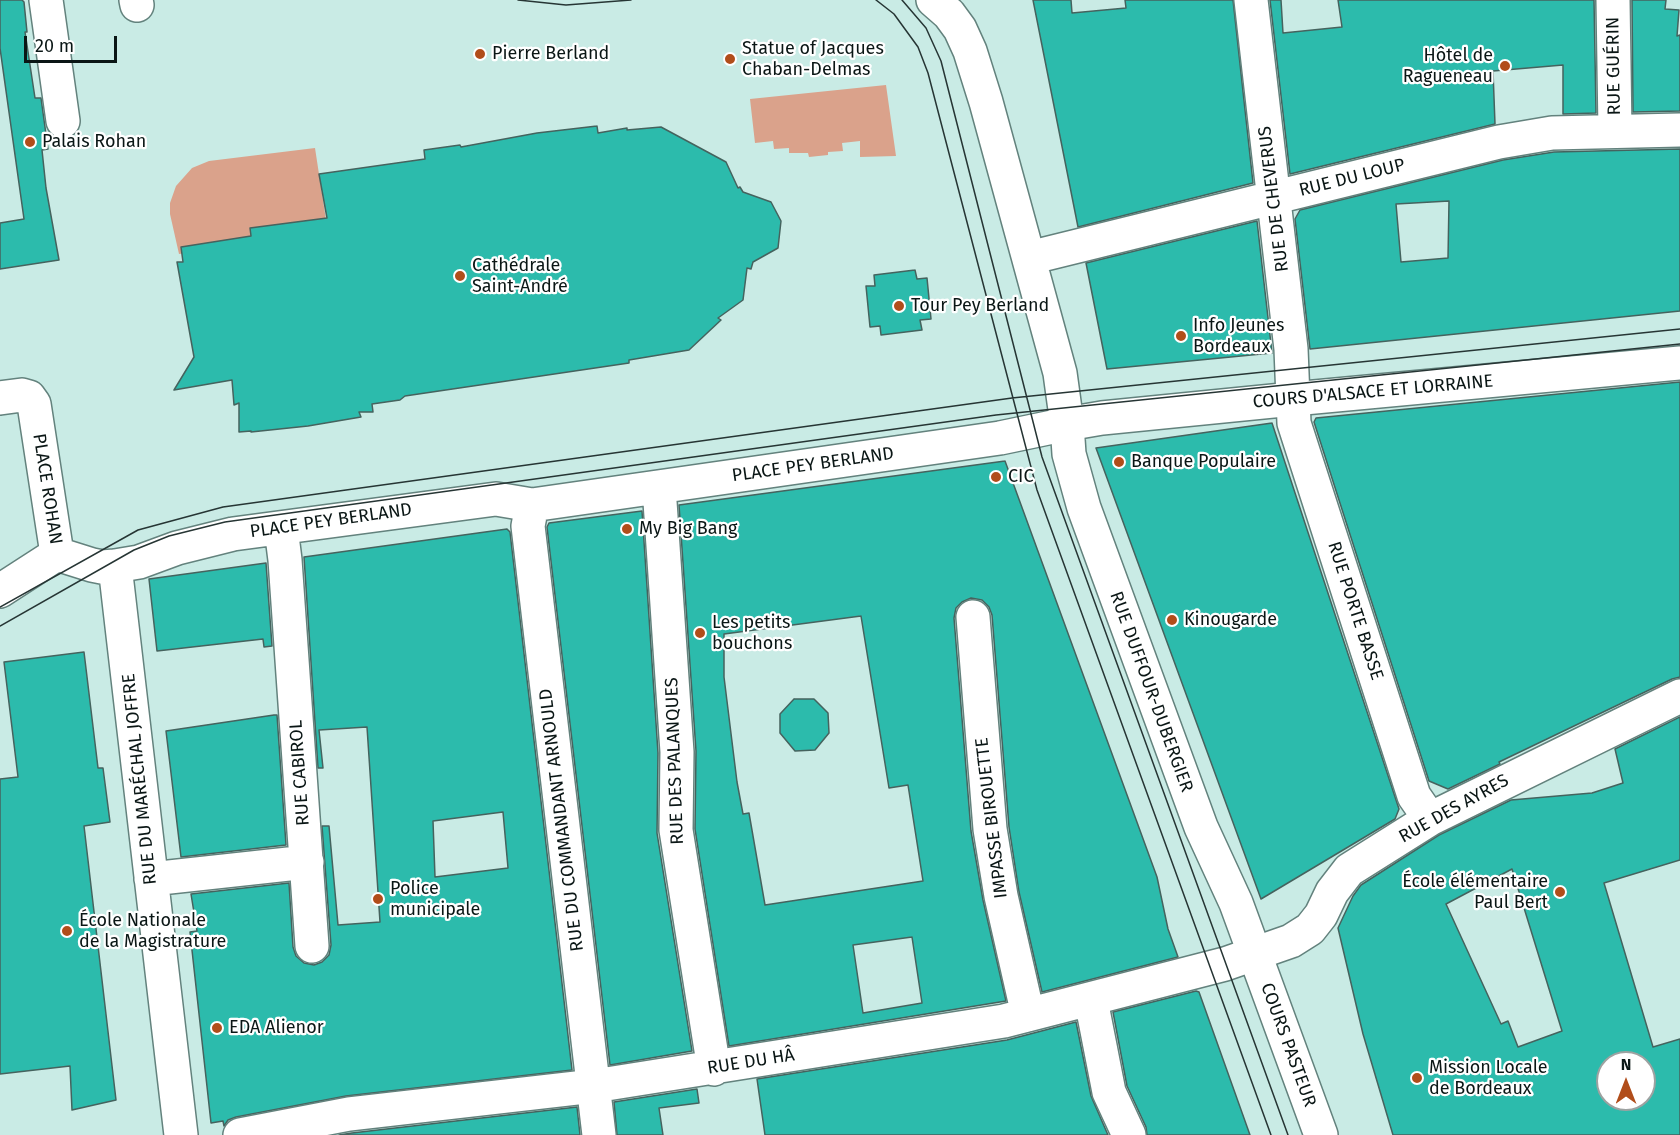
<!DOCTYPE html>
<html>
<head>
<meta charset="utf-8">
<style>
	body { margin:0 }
	#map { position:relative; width:1680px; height:1135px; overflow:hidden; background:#c9ebe5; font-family:"Fira Sans",sans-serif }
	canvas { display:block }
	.north { position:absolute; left:1596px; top:1051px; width:60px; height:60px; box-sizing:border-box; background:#fff; border:2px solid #9da2a1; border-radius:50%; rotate:0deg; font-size:16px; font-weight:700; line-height:24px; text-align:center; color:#0a1615 }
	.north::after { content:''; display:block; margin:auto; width:21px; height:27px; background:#b14d1a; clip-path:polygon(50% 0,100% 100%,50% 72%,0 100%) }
	.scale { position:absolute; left:24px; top:36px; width:93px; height:27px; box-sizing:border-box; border:3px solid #0a1615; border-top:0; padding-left:8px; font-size:18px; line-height:21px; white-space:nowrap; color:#0a1615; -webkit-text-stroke:4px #fff; paint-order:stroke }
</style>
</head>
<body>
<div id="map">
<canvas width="1680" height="1135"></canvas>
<div class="north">N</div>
<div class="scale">20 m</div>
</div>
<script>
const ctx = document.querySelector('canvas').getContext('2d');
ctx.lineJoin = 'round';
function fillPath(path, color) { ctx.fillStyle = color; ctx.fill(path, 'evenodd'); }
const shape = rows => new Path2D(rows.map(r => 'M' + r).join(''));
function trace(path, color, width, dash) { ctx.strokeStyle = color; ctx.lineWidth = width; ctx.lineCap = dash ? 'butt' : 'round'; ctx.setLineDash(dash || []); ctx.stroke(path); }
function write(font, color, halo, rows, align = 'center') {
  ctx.font = font + ' "Fira Sans",sans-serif'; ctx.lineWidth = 4.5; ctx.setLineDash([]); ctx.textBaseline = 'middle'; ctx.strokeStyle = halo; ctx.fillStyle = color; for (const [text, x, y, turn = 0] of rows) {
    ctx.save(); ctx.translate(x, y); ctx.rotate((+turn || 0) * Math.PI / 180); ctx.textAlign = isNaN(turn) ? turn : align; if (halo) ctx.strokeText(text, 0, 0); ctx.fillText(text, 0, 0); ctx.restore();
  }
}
fillPath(shape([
	[886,85,896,156,860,157,860,141,842,143,843,151,828,152,828,155,809,157,808,153,789,153,789,148,774,149,773,141,755,143,750,99],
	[315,148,328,233,179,254,170,214,170,203,176,186,192,168,209,161]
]), '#daa28b');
const building = shape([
	[0,0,22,0,24,2,27,32,25,32,35,98,41,98,48,149,42,150,46,188,59,260,0,269,0,223,24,219,0,48,0,0],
	[1033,0,1071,0,1072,13,1126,8,1125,0,1233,0,1253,183,1078,227,1033,0],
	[1270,0,1281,0,1283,33,1342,27,1338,0,1594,0,1596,113,1563,114,1563,65,1493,71,1495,124,1290,174,1270,0],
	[1632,0,1666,0,1665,9,1679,10,1677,36,1680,35,1680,111,1633,112,1632,0],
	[597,126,598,133,627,128,627,130,661,127,726,162,738,188,740,187,743,192,771,202,781,221,778,248,753,262,751,269,747,268,743,300,718,318,721,320,689,350,629,360,629,363,405,396,400,400,372,404,373,412,359,412,361,417,308,426,251,432,251,431,239,432,239,403,234,405,232,380,174,390,194,357,177,262,183,262,181,247,251,236,250,228,327,218,319,174,425,159,424,150,460,145,461,147,537,133,597,126],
	[1680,149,1680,311,1310,349,1295,219,1300,210,1503,160,1554,152,1680,149],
	[1449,201,1448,258,1401,262,1396,204,1449,201],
	[1257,221,1272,353,1107,369,1086,263,1257,221],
	[915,270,917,279,927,278,931,319,920,320,922,330,881,335,880,326,870,327,866,286,875,286,874,275,915,270],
	[1680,382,1680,677,1672,679,1499,762,1500,764,1448,789,1429,781,1314,422,1316,418,1680,382],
	[1272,423,1399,809,1395,819,1261,899,1096,448,1272,423],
	[1005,461,1157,877,1168,929,1178,957,1042,992,1019,892,1009,827,992,615,989,607,982,600,971,598,962,602,956,608,954,618,971,831,983,900,1006,1001,729,1046,695,829,696,751,679,505,1005,461],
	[861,616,889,788,908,785,923,881,765,905,749,813,743,814,737,782,724,677,724,634,861,616],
	[912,937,922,1003,863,1013,853,945,912,937],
	[642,511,658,753,657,833,692,1051,610,1065,547,527,549,523,642,511],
	[507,529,510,532,572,1070,346,1096,236,1117,228,1120,224,1126,223,1121,211,1123,190,932,197,931,191,894,289,883,293,947,296,956,304,963,314,965,322,962,329,955,331,945,322,826,329,826,338,925,380,922,367,727,319,730,323,768,318,768,304,557,507,529],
	[503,812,508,868,435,877,433,821,503,812],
	[266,563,272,646,264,647,263,639,157,651,149,579,266,563],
	[84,652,98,768,103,768,110,822,84,826,116,1100,72,1110,70,1066,0,1074,0,779,18,777,4,662,84,652],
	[794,699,814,699,828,713,829,733,815,750,795,751,780,733,780,714,794,699],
	[274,715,277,715,286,845,181,857,166,731,274,715],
	[1680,717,1680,860,1604,883,1653,1047,1680,1039,1680,1135,1393,1135,1363,1034,1338,928,1353,896,1361,885,1439,835,1511,800,1592,793,1623,783,1615,749,1680,717],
	[1512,869,1562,1031,1518,1047,1508,1021,1501,1024,1446,904,1512,869],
	[1608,1063,1644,1063,1644,1099,1608,1099,1608,1063],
	[1196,991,1199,992,1250,1135,1147,1135,1146,1127,1127,1086,1113,1012,1196,991],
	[1076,1022,1091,1096,1108,1135,765,1135,757,1079,1007,1040,1076,1022],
	[697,1089,699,1103,659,1108,663,1135,617,1135,614,1102,697,1089],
	[577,1107,580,1135,339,1135,352,1133,577,1107]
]);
fillPath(building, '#2cbbac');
trace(building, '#45635e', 1.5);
const street = shape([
	[46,0,63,121],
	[136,0,137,5],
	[1251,0,1291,349,1294,423,1414,796,1430,819],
	[1613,0,1615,131],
	[1029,258,1499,142,1552,133,1680,130],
	[0,398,22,395,29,397,34,404,57,554],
	[659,487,677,752,676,830,714,1069],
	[532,505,528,526,599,1135],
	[281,528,285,560,312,946],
	[57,554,92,565,102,567,115,566,139,562,177,548,233,534,496,499,532,505,1000,438,1067,424,1060,373,986,102,970,51,960,29,949,14,933,0],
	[115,566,181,1135],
	[0,591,57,554],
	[973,617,990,829,1001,896,1028,1015],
	[151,879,307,862],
	[1091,1000,1109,1092,1129,1135],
	[240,1135,349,1114,594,1086,1004,1021,1225,964,1291,941,1310,929,1321,915,1332,892,1349,870,1430,819,1680,696]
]);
const secondary = shape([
	[1321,1135,1236,903,1201,827,1084,508,1069,454,1067,424,1102,418,1293,399,1680,363]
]);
trace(street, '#63827d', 36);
trace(secondary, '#63827d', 36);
trace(street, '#fff', 33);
trace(secondary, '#fff', 33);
trace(shape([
	[518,0,566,5,631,0],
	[876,0,894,14,918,47,928,73,1037,490,1271,1135],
	[902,0,926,28,941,61,1042,457,1288,1135],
	[0,607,138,530,223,507,1012,398,1680,329],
	[0,626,134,550,169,536,225,522,996,415,1680,344]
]), '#263534', 1.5);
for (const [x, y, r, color] of [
	[480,54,6,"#b14d1a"],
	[730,59,6,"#b14d1a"],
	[1505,66,6,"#b14d1a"],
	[30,142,6,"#b14d1a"],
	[460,276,6,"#b14d1a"],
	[899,306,6,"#b14d1a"],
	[1181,336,6,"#b14d1a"],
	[1119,462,6,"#b14d1a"],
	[996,477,6,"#b14d1a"],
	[627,529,6,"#b14d1a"],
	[1172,620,6,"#b14d1a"],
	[700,633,6,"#b14d1a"],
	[1560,892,6,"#b14d1a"],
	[378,899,6,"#b14d1a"],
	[67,931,6,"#b14d1a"],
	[217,1028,6,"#b14d1a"],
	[1417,1078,6,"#b14d1a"]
]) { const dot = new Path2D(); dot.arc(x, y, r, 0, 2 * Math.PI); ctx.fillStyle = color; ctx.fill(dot); trace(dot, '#fff', 2); }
write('18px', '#0a1615', '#fff', [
	["Statue of Jacques",742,49],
	["Chaban-Delmas",742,70],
	["Pierre Berland",492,54],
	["Hôtel de",1493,56,"right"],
	["Ragueneau",1493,77,"right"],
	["Palais Rohan",42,142],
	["Cathédrale",472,266],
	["Saint-André",472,287],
	["Tour Pey Berland",911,306],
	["Info Jeunes",1193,326],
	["Bordeaux",1193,347],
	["Banque Populaire",1131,462],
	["CIC",1008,477],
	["My Big Bang",639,529],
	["Kinougarde",1184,620],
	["Les petits",712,623],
	["bouchons",712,644],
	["École élémentaire",1548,882,"right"],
	["Paul Bert",1548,903,"right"],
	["Police",390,889],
	["municipale",390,910],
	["École Nationale",79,921],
	["de la Magistrature",79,942],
	["EDA Alienor",229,1028],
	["Mission Locale",1429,1068],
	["de Bordeaux",1429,1089]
], 'left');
write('18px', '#0a1615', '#fff', [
	["RUE GUÉRIN",1614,66,-91],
	["RUE DU LOUP",1352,178,-14],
	["RUE DE CHEVERUS",1274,199,-97],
	["COURS D'ALSACE ET LORRAINE",1373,392,-5],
	["PLACE PEY BERLAND",813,465,-8],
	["PLACE ROHAN",47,489,81],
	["PLACE PEY BERLAND",331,521,-8],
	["RUE PORTE BASSE",1355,611,72],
	["RUE DUFFOUR-DUBERGIER",1151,692,70],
	["RUE DES PALANQUES",675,761,-92],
	["RUE CABIROL",300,773,-94],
	["RUE DU MARÉCHAL JOFFRE",140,779,-96],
	["RUE DES AYRES",1454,809,-29],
	["IMPASSE BIROUETTE",992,818,-97],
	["RUE DU COMMANDANT ARNOULD",562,820,-97],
	["COURS PASTEUR",1288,1045,70],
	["RUE DU HÂ",751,1062,-9]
]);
</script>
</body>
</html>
